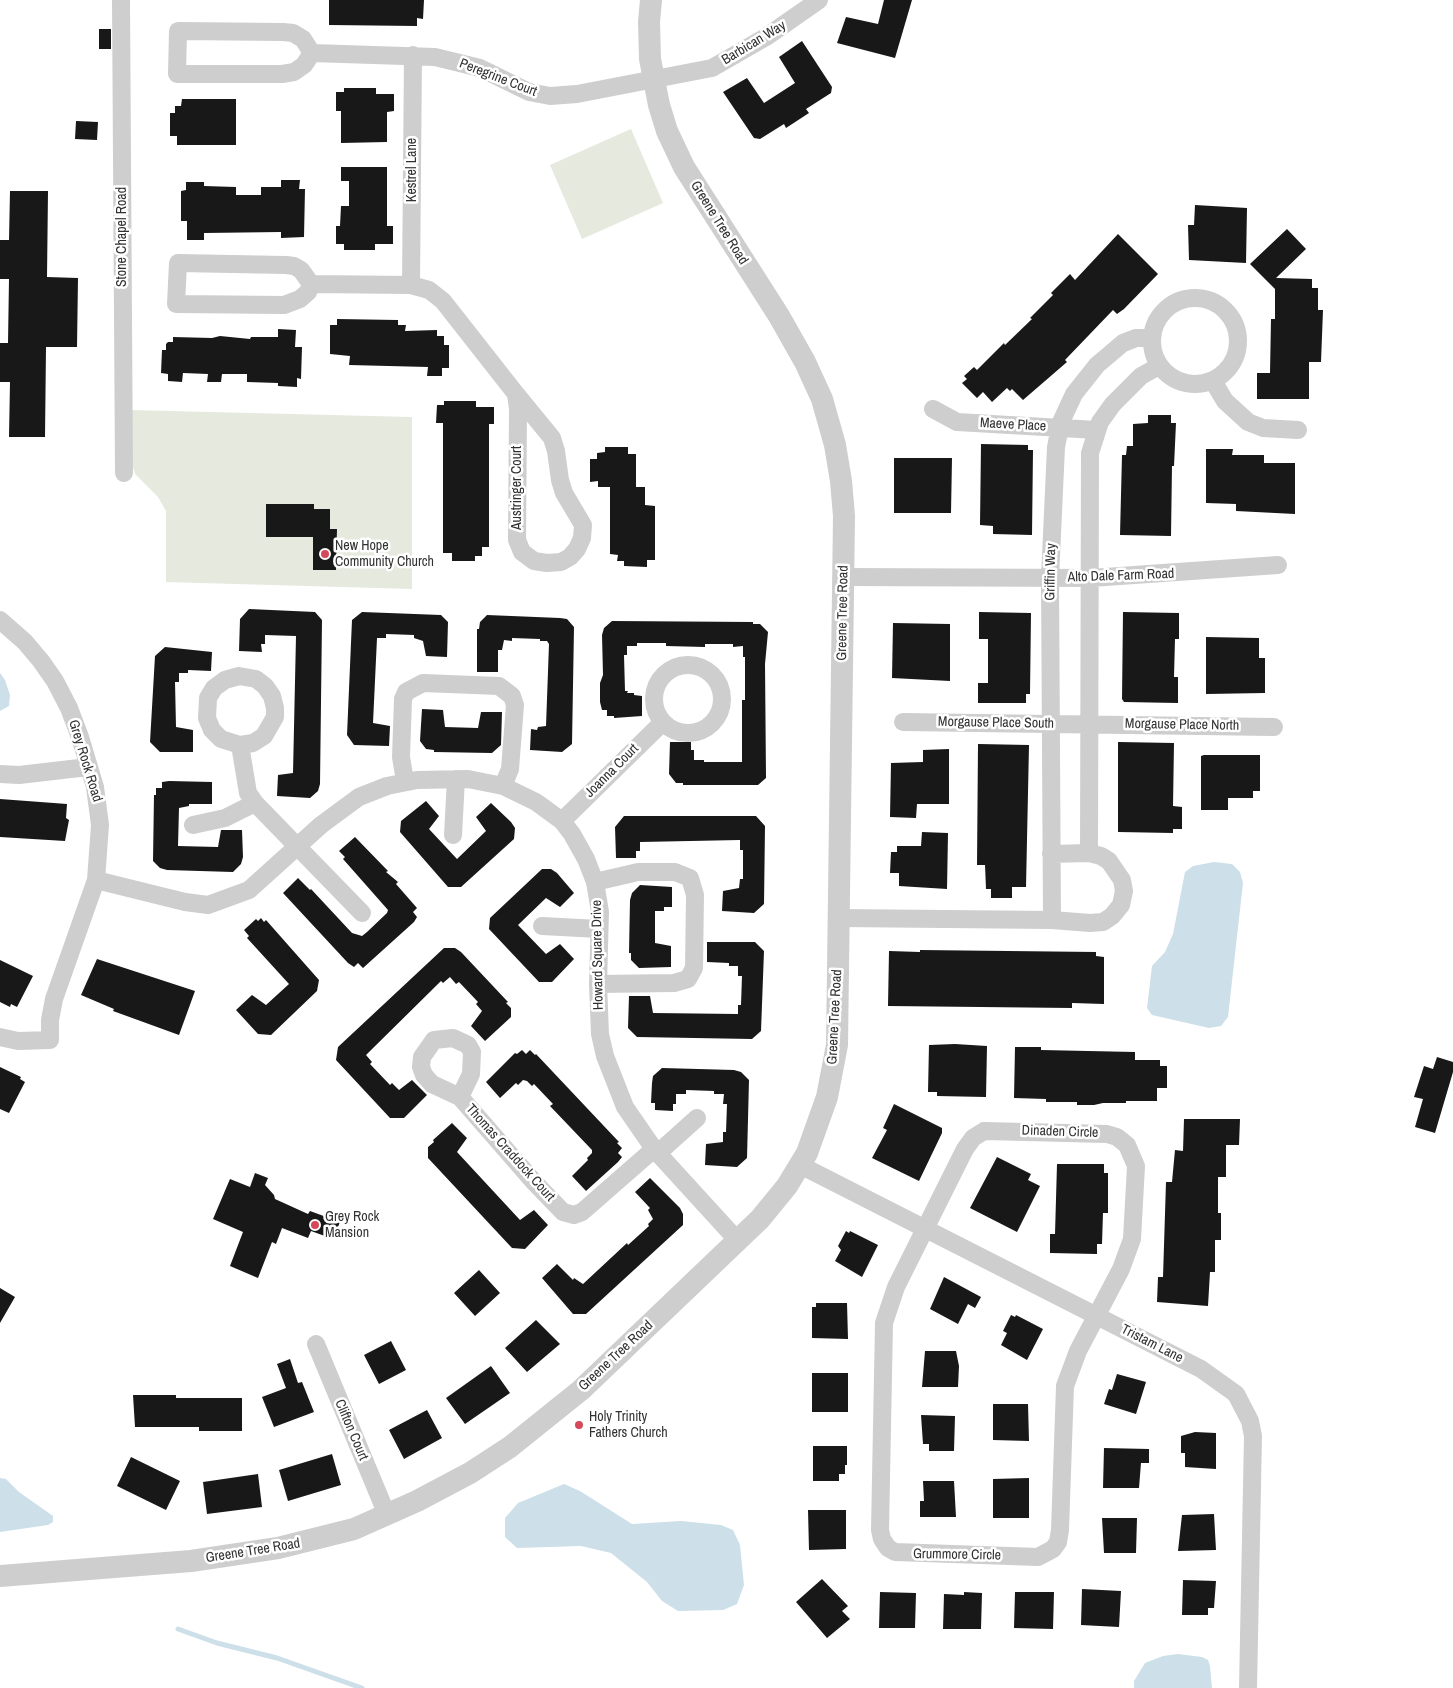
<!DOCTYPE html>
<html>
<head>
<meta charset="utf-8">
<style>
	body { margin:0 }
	canvas { display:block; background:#fff }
</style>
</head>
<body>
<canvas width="1453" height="1688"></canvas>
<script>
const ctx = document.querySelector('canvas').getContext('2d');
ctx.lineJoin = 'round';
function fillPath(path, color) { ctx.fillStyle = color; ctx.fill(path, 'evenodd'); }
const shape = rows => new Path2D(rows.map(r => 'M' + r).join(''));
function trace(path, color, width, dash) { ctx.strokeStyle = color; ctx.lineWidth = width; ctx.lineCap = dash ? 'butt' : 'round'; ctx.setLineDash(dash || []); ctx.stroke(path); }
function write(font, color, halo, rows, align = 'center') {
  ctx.font = font + ' "Archivo Narrow",sans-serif'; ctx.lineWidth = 5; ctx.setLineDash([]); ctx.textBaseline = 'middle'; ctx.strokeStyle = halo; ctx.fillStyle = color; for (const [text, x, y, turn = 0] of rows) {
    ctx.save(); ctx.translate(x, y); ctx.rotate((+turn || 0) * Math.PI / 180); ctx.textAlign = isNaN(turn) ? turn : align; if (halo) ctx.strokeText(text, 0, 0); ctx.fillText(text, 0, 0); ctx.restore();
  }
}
fillPath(shape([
	[631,129,663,203,582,239,550,165],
	[129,410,412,417,412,589,166,582,166,511,158,497,135,474,131,460],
	[266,504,313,504,314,509,330,509,330,529,337,530,336,570,313,570,313,537,266,536]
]), '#e5e9de');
fillPath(shape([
	[0,673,5,680,10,695,9,706,0,711],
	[1214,862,1232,864,1240,872,1243,883,1228,1017,1221,1026,1209,1028,1152,1015,1147,1008,1152,966,1165,952,1173,934,1185,872,1193,866],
	[0,1478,6,1479,19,1492,53,1516,53,1522,48,1525,0,1532],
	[564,1484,580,1491,632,1524,681,1521,721,1525,733,1530,740,1545,744,1585,737,1604,723,1610,678,1611,662,1601,647,1582,611,1553,581,1546,517,1548,505,1537,505,1518,518,1503],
	[1178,1654,1202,1657,1208,1660,1210,1666,1212,1688,1134,1688,1134,1681,1145,1663,1163,1656]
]), '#cddfe8');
trace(shape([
	[178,1629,217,1643,277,1658,362,1688]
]), '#cddfe8', 5);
fillPath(shape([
	[329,0,424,0,423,19,417,18,417,26,329,25],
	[884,0,912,0,895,58,837,43,846,17,878,24],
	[99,29,111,29,111,49,99,49],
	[802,41,832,87,831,93,806,109,809,113,786,128,784,124,760,139,754,138,723,92,747,78,764,103,795,83,779,57],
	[344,88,376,88,376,94,394,94,394,111,387,112,387,142,341,143,341,111,336,111,336,92,344,92],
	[182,99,236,99,236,145,177,145,177,136,170,136,170,113,175,113,175,106,181,106],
	[76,121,98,122,97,140,75,139],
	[341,167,387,167,387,226,393,226,393,244,375,244,375,250,344,250,344,244,336,244,336,226,340,226,341,206,349,206,349,181,341,181],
	[281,180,300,180,299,189,305,189,304,237,281,238,281,232,204,233,204,240,187,240,187,221,181,221,181,191,186,190,186,182,204,182,204,186,236,187,236,195,261,195,261,187,281,187],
	[10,191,48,191,47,277,78,278,77,347,46,347,45,437,9,437,10,382,0,382,0,343,8,343,9,279,0,279,0,240,9,240],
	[1195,205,1247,208,1246,263,1189,260,1188,225,1194,225],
	[1287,229,1306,249,1276,278,1312,279,1312,288,1318,288,1318,310,1323,310,1321,362,1309,362,1309,399,1257,399,1257,373,1270,373,1271,319,1275,319,1275,289,1250,264],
	[1118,234,1158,274,1124,309,1117,314,1113,310,1065,360,1067,362,1023,400,1012,389,1010,391,1007,388,992,402,983,392,977,398,962,383,967,379,964,376,974,367,977,370,1004,343,1005,345,1032,319,1030,318,1053,295,1051,293,1070,274,1075,280],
	[337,319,398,320,398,325,406,325,405,331,437,330,437,336,444,336,444,345,449,345,449,368,442,368,442,376,427,376,428,367,349,365,350,356,330,354,330,325,337,325],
	[278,329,296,330,295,347,302,347,301,379,297,378,297,387,278,386,278,383,247,382,247,374,222,374,221,382,207,382,208,374,183,373,182,382,168,381,168,374,161,373,162,350,166,350,166,344,168,342,173,342,173,337,212,338,220,336,250,339,251,337,278,337],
	[444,401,476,401,476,407,494,407,494,424,489,424,489,547,482,547,482,556,475,556,475,561,452,561,452,553,443,553,443,423,436,423,437,405,444,405],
	[1148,415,1171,415,1171,423,1176,423,1174,466,1172,466,1171,536,1120,535,1122,455,1126,455,1127,446,1133,446,1133,424,1148,423],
	[981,444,1028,445,1028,450,1033,450,1032,535,993,534,993,526,980,525],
	[605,447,628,447,628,454,636,454,636,487,645,487,645,505,655,506,655,560,647,560,647,567,624,566,624,561,617,561,618,555,610,554,610,487,598,487,598,481,590,482,590,459,597,459,597,453,605,452],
	[1206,449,1233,449,1232,455,1264,455,1264,463,1295,463,1295,514,1236,511,1236,504,1206,503],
	[894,458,952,458,951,513,894,513],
	[266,504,314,504,314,509,330,509,330,529,337,529,336,570,313,570,313,537,266,537],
	[249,609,315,612,322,620,320,784,318,791,310,798,277,796,278,775,293,773,296,636,265,635,265,644,261,644,262,652,239,651,240,619],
	[362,612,441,615,448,622,447,657,426,656,423,641,414,638,414,635,386,634,386,638,377,638,373,723,390,726,389,746,354,745,347,735,352,620],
	[979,612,1031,613,1030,694,1026,694,1026,703,978,703,978,683,988,683,988,639,979,639],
	[1123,612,1179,613,1179,639,1175,639,1174,677,1178,677,1178,703,1124,702,1122,699],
	[487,615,560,618,567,619,574,627,572,744,562,752,530,750,531,729,537,730,538,727,546,726,549,644,547,641,540,641,540,639,512,638,512,641,504,640,502,650,498,650,498,672,477,672,477,629,479,629,480,622],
	[612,621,753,622,753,624,760,624,768,632,765,664,766,778,758,785,683,785,683,783,676,783,669,774,670,742,691,742,691,750,694,750,694,760,704,760,704,762,742,762,742,700,745,700,745,657,743,657,743,646,733,647,733,644,705,644,705,647,666,646,666,643,637,643,637,646,627,646,627,655,624,655,625,691,628,691,627,693,634,693,634,695,642,696,642,716,614,718,614,716,607,716,607,710,602,710,600,702,600,683,603,675,602,635,604,628],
	[893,623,950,624,950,681,892,678],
	[1206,637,1259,638,1259,658,1265,658,1265,693,1206,694],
	[165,647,212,652,211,671,188,670,188,673,179,673,179,682,175,682,176,727,193,730,193,752,160,752,150,742,155,656],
	[422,709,443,710,445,727,478,728,481,712,502,712,501,745,492,753,434,752,434,750,426,749,420,741],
	[1118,742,1174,743,1173,806,1182,807,1182,829,1173,829,1173,833,1118,832],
	[978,744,1029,745,1026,887,1012,887,1012,898,991,898,991,889,986,889,985,865,977,865],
	[949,749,949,804,917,804,916,818,890,817,891,763,923,762,923,750],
	[1204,755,1260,755,1260,791,1253,791,1253,798,1228,798,1228,810,1201,810,1201,756],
	[169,781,212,782,212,804,189,804,189,806,179,808,178,846,218,847,221,830,242,830,243,857,241,864,233,872,167,870,160,868,153,861,154,795,156,795,156,788,162,788,162,782],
	[0,799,67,804,66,818,69,820,65,841,0,837],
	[426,801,439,816,429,829,457,859,486,831,476,817,491,803,511,822,515,828,514,839,461,887,448,887,400,832,401,821],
	[624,816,756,816,765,826,764,904,754,913,722,911,723,891,739,888,740,879,743,879,743,850,740,850,740,840,640,842,640,851,636,851,636,858,616,858,615,827],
	[922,832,948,833,947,889,899,886,899,873,890,873,891,852,897,852,897,846,921,846],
	[355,837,388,871,386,872,398,882,396,884,417,908,413,912,417,917,414,922,363,968,358,963,354,967,348,963,283,893,298,878,310,890,311,889,352,933,362,936,367,932,387,913,388,910,343,859,345,857,339,851],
	[542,869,551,869,557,873,574,893,560,907,546,898,518,925,546,954,560,944,574,959,552,982,539,982,489,929,490,918],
	[640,885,672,887,672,907,664,907,664,911,655,911,655,943,671,946,671,967,639,968,631,960,631,953,629,953,630,900,632,893],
	[261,918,264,922,266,920,319,980,317,991,271,1035,258,1034,236,1010,252,995,266,1005,289,984,247,938,249,936,244,930,256,919,258,921],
	[707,942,755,942,764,951,761,1031,752,1039,637,1037,628,1028,629,996,650,996,653,1013,738,1014,738,1005,741,1005,742,976,738,976,738,966,729,966,729,963,707,962],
	[444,948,455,948,461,952,508,1002,506,1003,511,1008,511,1017,485,1041,471,1026,482,1011,476,1004,478,1002,459,982,456,984,450,977,443,983,441,981,366,1055,372,1062,370,1064,390,1085,392,1083,399,1090,412,1080,427,1095,404,1118,390,1118,336,1060,338,1047],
	[920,950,1096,952,1096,956,1104,957,1104,1004,1072,1003,1072,1008,888,1006,889,951,920,952],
	[97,959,195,991,179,1035,113,1011,114,1009,81,995],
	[0,960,33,976,17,1007,11,1004,10,1007,0,1002],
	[955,1044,987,1046,986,1097,937,1096,937,1092,928,1092,929,1045],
	[1015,1047,1041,1047,1041,1050,1135,1052,1135,1060,1160,1060,1160,1066,1167,1066,1167,1088,1157,1088,1157,1101,1126,1101,1126,1103,1103,1103,1094,1105,1077,1105,1077,1102,1046,1102,1046,1099,1014,1098],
	[522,1050,526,1054,530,1050,535,1055,536,1054,619,1142,617,1143,622,1148,618,1153,622,1157,618,1162,586,1191,572,1176,588,1160,587,1158,592,1153,592,1150,550,1106,553,1104,534,1084,532,1086,527,1081,523,1080,518,1085,516,1083,500,1098,486,1082,515,1053,517,1054],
	[1437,1057,1453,1062,1453,1072,1435,1133,1415,1127,1423,1099,1414,1097,1424,1066,1433,1069],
	[0,1067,21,1077,20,1079,25,1082,9,1113,0,1109],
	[662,1068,734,1070,741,1072,749,1080,747,1158,737,1167,705,1165,706,1144,723,1142,723,1132,726,1132,727,1104,723,1104,724,1094,714,1094,714,1091,686,1090,686,1094,676,1094,676,1104,673,1104,673,1111,655,1110,655,1103,651,1103,652,1083,653,1076],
	[894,1104,942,1128,942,1133,919,1181,872,1158,887,1130,883,1128],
	[1184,1119,1240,1119,1239,1145,1226,1145,1226,1177,1218,1177,1218,1213,1221,1213,1221,1240,1215,1240,1215,1272,1210,1272,1208,1306,1157,1302,1158,1277,1163,1277,1166,1182,1172,1182,1175,1150,1183,1151],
	[452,1123,467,1138,457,1152,520,1220,534,1210,548,1225,525,1249,512,1248,428,1158,428,1147,434,1142,433,1140],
	[997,1157,1031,1174,1028,1180,1040,1186,1017,1232,970,1208],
	[1057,1164,1104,1164,1104,1173,1108,1173,1108,1213,1103,1213,1102,1244,1097,1244,1097,1254,1050,1253,1050,1234,1055,1234],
	[255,1173,268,1178,265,1185,274,1195,275,1199,308,1214,310,1211,340,1222,333,1239,311,1231,308,1238,282,1228,276,1244,272,1242,258,1278,230,1266,243,1232,213,1219,230,1179,250,1187],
	[650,1178,680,1208,683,1214,683,1225,586,1314,573,1314,542,1278,557,1264,573,1280,574,1278,583,1284,627,1243,628,1245,649,1226,648,1224,653,1219,648,1210,650,1208,635,1192],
	[846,1231,849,1233,850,1231,878,1245,862,1277,835,1261,841,1250,838,1246],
	[479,1270,500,1293,475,1316,454,1293],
	[944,1277,981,1297,975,1308,968,1304,958,1324,930,1309],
	[0,1288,15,1297,0,1323],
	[816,1303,847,1303,848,1339,812,1338,812,1307,816,1307],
	[1011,1315,1015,1317,1016,1315,1043,1329,1027,1360,1001,1345,1007,1333,1003,1331],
	[536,1320,560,1344,527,1372,505,1348],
	[391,1341,406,1370,379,1384,364,1355],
	[925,1351,956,1351,959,1366,958,1387,922,1387],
	[290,1359,298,1383,302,1382,314,1412,274,1427,262,1397,286,1388,277,1364],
	[491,1366,510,1393,465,1424,446,1398],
	[812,1373,848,1373,848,1412,812,1412],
	[1117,1374,1146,1382,1136,1414,1104,1404,1109,1389,1112,1390],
	[133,1395,176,1395,176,1398,242,1398,242,1431,199,1431,199,1427,135,1427],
	[993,1404,1028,1404,1029,1441,993,1440],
	[427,1410,442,1438,404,1459,389,1430],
	[921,1415,955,1416,954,1451,929,1451,929,1444,923,1444],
	[1195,1432,1216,1433,1216,1469,1185,1467,1185,1453,1181,1453,1181,1436],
	[813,1446,847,1446,847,1465,845,1465,845,1474,839,1474,839,1481,813,1481],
	[1104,1448,1149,1449,1149,1463,1141,1463,1139,1488,1103,1488],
	[332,1454,341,1485,288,1501,279,1470],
	[131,1457,180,1481,166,1510,117,1486],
	[258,1474,262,1507,207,1514,203,1482],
	[1029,1478,1029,1518,993,1518,993,1479],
	[923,1481,954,1481,956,1517,920,1517,920,1501,924,1501],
	[808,1510,846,1510,846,1549,809,1550],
	[1214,1514,1216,1550,1178,1551,1182,1515],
	[1102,1518,1137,1518,1136,1553,1104,1553],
	[822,1579,848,1606,842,1611,850,1619,827,1638,796,1602],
	[1183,1580,1216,1581,1214,1608,1208,1608,1208,1615,1182,1615],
	[1082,1589,1121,1591,1119,1627,1081,1625],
	[880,1592,916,1593,915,1628,879,1628],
	[964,1592,982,1593,981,1629,943,1629,944,1594,964,1595],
	[1015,1592,1054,1592,1053,1629,1014,1628]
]), '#181818');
trace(shape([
	[121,0,124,473],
	[312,53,304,65,294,72,282,74,177,74,178,31,283,32,293,33,303,39,312,53,435,57,480,68,529,92,550,96,577,94,712,68,766,37,819,0],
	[311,284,308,292,300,299,284,305,176,304,178,263,286,265,294,266,301,270,311,284,411,285,429,290,443,301,516,394,518,409,517,540,522,552,534,561,547,563,561,562,570,557,577,549,582,538,583,525,564,493,560,480,556,451,552,438,516,394],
	[411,285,413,55],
	'1152 341a43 43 0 1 1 86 0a43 43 0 1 1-86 0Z',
	[1213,381,1225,401,1248,422,1263,428,1298,430],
	[933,409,957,422,1097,430],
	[844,577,1091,578,1278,565],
	[0,620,25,642,41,661,55,681,69,708,80,737,95,787,100,825,96,880,54,999,50,1020,50,1040,18,1041,0,1037],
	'654 699a34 34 0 1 1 68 0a34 34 0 1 1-68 0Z',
	[903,722,1274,727],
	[240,745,253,743,264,736,275,717,275,708,272,696,265,686,256,679,239,676,225,680,214,688,208,698,207,718,212,730,221,739,240,745,248,793,255,803,362,913],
	[0,774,19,775,88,767],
	[405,781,401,757,403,699,406,692,423,683,499,686,512,696,515,705,510,769,503,786],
	[562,821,663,722],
	[193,825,225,818,255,803],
	[453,835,456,779],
	[1089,853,1090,453,1100,422,1113,404,1141,376,1159,366],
	[96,880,185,902,208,905,249,890,321,825,359,797,387,786,417,780,468,779,503,786,536,802,562,821,572,834,586,859,595,882,600,912,598,984,600,1034,605,1056,625,1107,654,1149,738,1241],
	[595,882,638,872,675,872,690,878,695,895,694,968,688,979,674,983,598,984],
	[838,918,1052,920,1090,923,1103,922,1112,916,1121,905,1124,891,1122,880,1109,861,1101,856,1089,853,1051,854],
	[1052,920,1050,578,1056,447,1061,422,1074,394,1097,365,1123,343,1136,338,1152,338],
	[542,926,599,929],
	[460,1097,471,1074,472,1052,468,1045,453,1038,434,1040,422,1057,421,1067,424,1075,432,1084,460,1097,534,1182,563,1212,574,1215,582,1212,654,1149],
	[984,1131,1107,1134,1117,1137,1127,1145,1136,1166,1132,1239,1121,1269,1078,1351,1065,1386,1060,1530,1058,1542,1053,1549,1038,1557,895,1552,888,1548,882,1539,880,1530,884,1323,896,1287,965,1149,973,1138,984,1131],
	[658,1153,697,1118],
	[800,1165,1201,1369,1236,1394,1250,1421,1253,1436,1248,1688],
	[316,1344,387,1515]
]), '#cecece', 18);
trace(shape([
	[0,1576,191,1561,278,1548,354,1529,417,1501,470,1473,510,1447,581,1390,760,1219,787,1186,807,1153,827,1097,837,1045,844,516,841,481,835,445,822,399,805,362,779,316,684,167,667,131,659,105,650,59,649,22,651,0]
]), '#cecece', 22);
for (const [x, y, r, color] of [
	[325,554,5,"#d4485a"],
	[315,1225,5,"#d4485a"],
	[579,1425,5,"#d4485a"]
]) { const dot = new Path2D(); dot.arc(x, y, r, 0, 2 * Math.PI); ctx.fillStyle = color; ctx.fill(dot); trace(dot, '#fff', 2); }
write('14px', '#313131', '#fff', [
	["Barbican Way",754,43,-31],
	["Peregrine Court",498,78,21],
	["Kestrel Lane",412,170,-90],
	["Greene Tree Road",719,223,58],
	["Stone Chapel Road",122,237,-90],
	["Maeve Place",1013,425,3],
	["Austringer Court",517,488,-90],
	["Griffin Way",1051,572,-89],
	["Alto Dale Farm Road",1121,576,-2],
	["Greene Tree Road",843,613,-89],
	["Morgause Place South",996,723,1],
	["Morgause Place North",1182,725,1],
	["Grey Rock Road",85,761,73],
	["Joanna Court",612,771,-45],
	["Howard Square Drive",598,955,-91],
	["Greene Tree Road",835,1017,-87],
	["Dinaden Circle",1060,1132,2],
	["Thomas Craddock Court",510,1153,48],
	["Tristam Lane",1152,1344,27],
	["Greene Tree Road",616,1356,-43],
	["Clifton Court",351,1430,67],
	["Greene Tree Road",253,1551,-9],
	["Grummore Circle",957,1555,1]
]);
write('14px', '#313131', '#fff', [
	["New Hope",335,546],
	["Community Church",335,562],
	["Grey Rock",325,1217],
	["Mansion",325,1233],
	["Holy Trinity",589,1417],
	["Fathers Church",589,1433]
], 'left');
</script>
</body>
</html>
